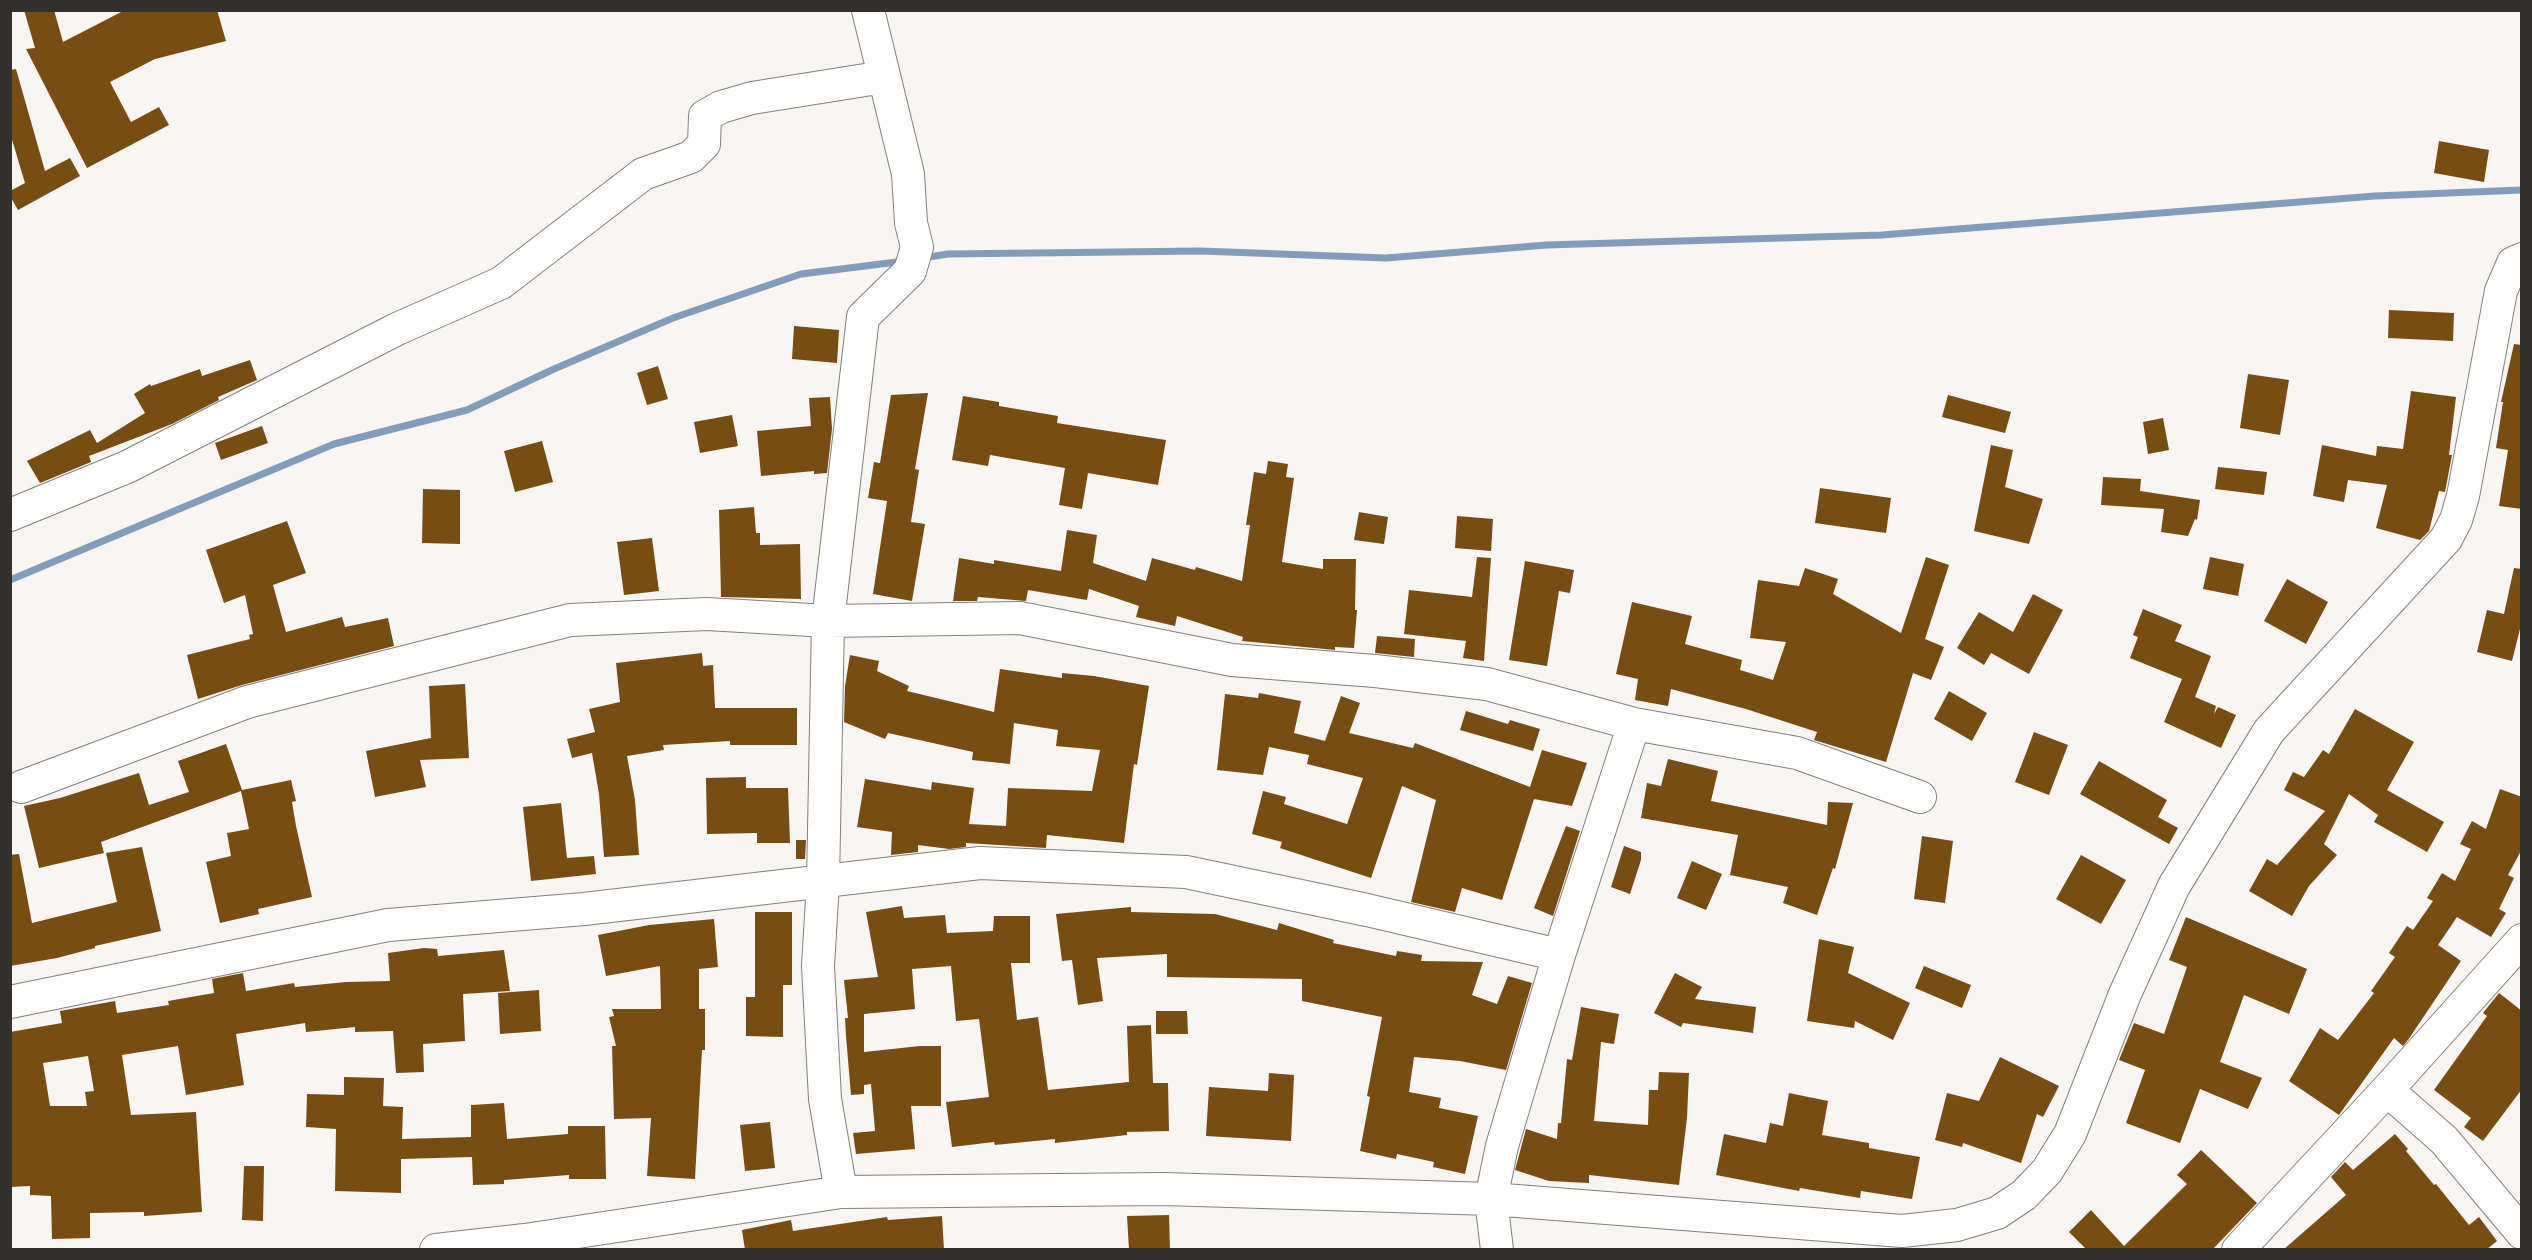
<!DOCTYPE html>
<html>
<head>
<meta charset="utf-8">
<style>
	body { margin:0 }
	#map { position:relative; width:2532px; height:1260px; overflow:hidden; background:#f8f5f2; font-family:Figtree,sans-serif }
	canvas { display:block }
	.frame { position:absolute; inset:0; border:12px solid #323130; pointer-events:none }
</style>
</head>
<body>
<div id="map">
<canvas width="2532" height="1260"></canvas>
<div class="frame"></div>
</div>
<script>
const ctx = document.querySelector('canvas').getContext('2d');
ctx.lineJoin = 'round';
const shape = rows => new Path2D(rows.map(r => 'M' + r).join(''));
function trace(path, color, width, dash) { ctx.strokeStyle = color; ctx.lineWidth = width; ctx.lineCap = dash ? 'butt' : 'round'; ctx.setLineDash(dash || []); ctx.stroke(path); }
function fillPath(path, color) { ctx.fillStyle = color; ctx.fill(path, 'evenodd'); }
trace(shape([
	[922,258,948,254,1201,251,1386,258,1547,245,1882,235,2375,196,2522,190],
	[10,580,334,444,467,410,554,369,673,318,801,274,905,261]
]), '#829dbb', 7);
fillPath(shape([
	[24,10,54,10,63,42,125,10,217,10,226,41,155,59,110,82,131,122,159,107,169,125,87,168,26,49,35,48],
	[16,69,45,171,70,158,80,176,18,210,10,196,10,191,25,183,10,133,10,70],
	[2439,141,2489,150,2484,182,2434,173],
	[2389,310,2454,313,2453,341,2388,338],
	[794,326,839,330,837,363,792,359],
	[2514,344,2522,345,2522,509,2499,506,2508,450,2496,448,2503,402,2501,402],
	[250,360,257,380,218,397,219,400,172,424,89,456,91,462,40,483,27,461,90,430,97,443,145,413,134,394,150,384,151,386,200,369,202,376],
	[658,366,668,399,647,405,637,373],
	[2248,374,2289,380,2280,435,2240,428],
	[2411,391,2456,397,2449,455,2452,455,2445,492,2439,491,2429,531,2420,540,2376,528,2387,485,2348,480,2344,502,2313,496,2322,445,2376,456,2377,446,2403,449],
	[928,393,915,469,919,470,911,522,925,524,912,601,873,594,887,501,868,498,874,462,880,463,891,395],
	[1948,395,2011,412,2005,433,1942,417],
	[963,396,999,402,999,406,1058,416,1057,423,1166,440,1158,485,1088,473,1082,509,1059,505,1065,468,990,455,988,466,952,460],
	[830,397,832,429,827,473,814,474,814,471,761,476,757,431,811,426,809,398],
	[732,415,738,446,700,453,694,422],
	[2163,418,2169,450,2148,454,2143,422],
	[262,426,268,443,221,460,215,443],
	[542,441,553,482,515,492,504,451],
	[1991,445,2013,450,2005,487,2043,499,2029,544,1974,531],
	[1268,461,1288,464,1286,477,1294,478,1282,562,1323,569,1323,559,1356,559,1355,610,1357,610,1354,648,1335,647,1335,650,1242,641,1243,637,1177,616,1175,626,1136,617,1139,606,1089,589,1087,600,1028,590,1026,601,978,597,977,601,953,601,959,558,994,564,994,560,1061,571,1067,530,1097,535,1093,563,1146,581,1152,558,1195,570,1196,567,1242,581,1250,525,1246,525,1254,472,1266,474],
	[2218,467,2267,472,2264,495,2215,489],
	[2103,477,2141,479,2140,491,2200,500,2197,520,2195,519,2188,536,2161,532,2164,509,2101,505],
	[1820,488,1891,498,1886,533,1815,523],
	[423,489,460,490,460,544,422,543],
	[754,507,756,533,760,533,760,545,800,544,801,599,721,597,719,510],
	[1359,512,1388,517,1384,544,1354,540],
	[1457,516,1493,519,1491,551,1455,548],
	[287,521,306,573,273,585,286,632,342,617,345,627,388,618,394,646,242,685,198,699,187,655,250,639,249,635,253,634,245,595,224,603,206,550],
	[652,538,659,591,624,595,617,542],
	[1477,557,1491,558,1484,661,1463,658,1466,641,1404,634,1409,590,1472,597],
	[1926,557,1949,565,1925,639,1944,647,1931,680,1913,673,1886,762,1814,740,1817,732,1746,709,1671,689,1668,706,1635,700,1638,679,1616,674,1632,602,1692,616,1685,644,1742,660,1740,670,1773,680,1786,642,1750,638,1758,580,1799,586,1805,568,1838,579,1833,594,1901,633],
	[2210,557,2244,564,2238,596,2203,589],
	[1525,561,1574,570,1570,593,1559,591,1547,666,1509,660],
	[2514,568,2522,569,2522,621,2512,661,2477,652,2487,610,2504,614],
	[2287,579,2328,602,2306,644,2264,621],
	[2033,594,2063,610,2029,674,1991,653,1984,665,1957,648,1979,612,2013,632],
	[2143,609,2182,625,2175,641,2211,656,2195,697,2216,706,2214,714,2218,707,2236,715,2221,748,2164,722,2182,679,2130,658,2138,637,2133,635],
	[1377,636,1415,639,1414,657,1375,653],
	[702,653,703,666,713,665,715,708,797,708,797,745,730,745,730,741,663,745,664,750,627,756,635,800,639,855,604,857,599,794,592,753,572,758,567,739,595,732,589,709,620,702,616,663],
	[850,655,879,661,877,671,909,686,907,691,994,712,1000,669,1062,678,1062,673,1094,676,1149,686,1137,765,1134,764,1124,843,1047,835,1046,848,966,843,966,847,949,849,918,845,918,852,891,855,892,832,857,827,865,779,931,790,932,782,974,788,969,824,1006,826,1008,788,1092,791,1100,750,1056,746,1058,730,1014,723,1010,764,972,760,973,752,888,733,885,739,844,722,845,686],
	[465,684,469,758,420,760,426,787,375,797,366,751,431,738,429,686],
	[1949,691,1987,713,1972,741,1934,719],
	[1259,693,1301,701,1294,733,1325,741,1341,696,1360,703,1349,733,1413,748,1415,743,1530,787,1542,750,1587,763,1572,806,1534,799,1502,900,1462,888,1455,912,1411,902,1436,800,1402,786,1371,878,1280,848,1282,842,1252,834,1263,791,1286,797,1284,804,1347,824,1363,778,1307,764,1309,755,1269,747,1263,775,1217,770,1225,694,1258,698],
	[2355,709,2414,742,2387,790,2444,822,2427,852,2374,822,2378,815,2349,794,2324,844,2337,855,2309,886,2292,916,2249,891,2267,859,2277,865,2325,811,2284,790,2293,772,2304,777,2323,750,2329,754],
	[1466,711,1508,724,1510,720,1540,729,1533,751,1460,730],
	[2034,732,2068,745,2049,795,2015,782],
	[226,744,242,790,291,780,296,801,292,802,296,826,312,897,258,909,259,914,220,923,206,862,231,856,227,833,249,829,241,791,101,842,104,853,39,868,24,806,60,798,139,773,149,805,189,792,178,761],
	[1668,759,1718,771,1711,801,1827,825,1828,802,1853,803,1835,869,1833,868,1817,915,1783,903,1788,887,1730,875,1738,835,1641,818,1647,783,1661,786],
	[2099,761,2167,800,2158,817,2178,828,2169,844,2080,794],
	[746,777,746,788,788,788,790,843,757,843,757,833,707,834,706,778],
	[2500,789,2522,797,2522,849,2508,875,2514,878,2499,909,2506,913,2491,937,2457,917,2438,945,2461,961,2408,1040,2403,1046,2394,1038,2339,1115,2289,1081,2320,1028,2338,1040,2374,993,2371,991,2395,957,2389,953,2407,926,2413,930,2433,901,2427,898,2442,873,2455,881,2471,849,2460,844,2472,821,2486,829],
	[561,803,567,858,594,856,596,874,531,881,523,807],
	[1566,826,1580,831,1553,916,1534,908],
	[1922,836,1953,841,1945,903,1914,899],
	[796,840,806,840,805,859,796,859],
	[1624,846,1641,852,1641,860,1630,894,1611,887],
	[142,847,161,931,95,946,95,948,57,958,10,966,10,855,19,854,32,923,117,902,106,853],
	[2081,855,2126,880,2101,924,2056,899],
	[1692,861,1722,874,1706,910,1677,898],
	[902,906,904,918,945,915,947,933,993,931,994,916,1030,916,1030,963,1011,963,1017,1020,1038,1017,1048,1090,1129,1082,1127,1026,1151,1025,1153,1083,1168,1083,1169,1131,1127,1132,1127,1135,1055,1143,1055,1139,995,1145,994,1142,952,1147,946,1102,989,1097,979,1019,956,1021,951,966,912,969,915,1009,864,1014,864,1052,920,1046,941,1046,941,1106,911,1106,915,1149,856,1154,853,1133,875,1131,871,1084,864,1085,864,1094,851,1095,846,1036,845,1018,848,1018,844,980,878,977,866,912],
	[1131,907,1131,912,1215,914,1277,930,1279,923,1334,940,1333,943,1396,956,1397,951,1422,955,1421,961,1483,962,1472,995,1497,1004,1508,976,1532,983,1506,1070,1460,1061,1414,1057,1409,1092,1441,1098,1439,1108,1478,1116,1465,1174,1433,1167,1434,1162,1397,1154,1396,1159,1360,1151,1370,1097,1367,1096,1382,1017,1302,1001,1302,979,1167,977,1167,954,1097,958,1103,1001,1078,1005,1072,960,1062,961,1056,914],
	[755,912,792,912,792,985,783,985,783,1037,746,1036,746,997,755,997],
	[2186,917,2307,969,2289,1014,2244,995,2220,1062,2262,1078,2248,1109,2200,1089,2180,1143,2126,1123,2145,1070,2119,1060,2134,1023,2164,1034,2187,967,2169,960],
	[714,919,718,967,699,969,699,1009,705,1009,705,1050,702,1050,695,1179,647,1176,651,1118,614,1119,612,1046,616,1046,609,1017,614,1016,612,1009,661,1009,660,966,606,976,598,935,649,925],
	[1819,939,1854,947,1848,973,1910,1003,1893,1040,1855,1021,1854,1028,1807,1021],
	[424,948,437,949,438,956,504,950,510,991,463,994,465,1041,423,1044,424,1072,396,1073,393,1031,355,1032,355,1027,306,1032,305,1023,236,1034,244,1085,221,1089,186,1095,178,1046,122,1055,131,1115,196,1112,202,1212,144,1216,144,1212,90,1213,90,1238,52,1239,51,1196,30,1195,30,1186,10,1187,10,1032,62,1023,60,1011,115,1001,117,1013,169,1005,168,1001,214,993,212,979,243,973,246,991,294,983,295,987,346,982,390,981,388,953],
	[88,1056,94,1091,85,1092,87,1106,50,1106,43,1063],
	[1924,966,1971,985,1962,1008,1915,988],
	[1675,973,1702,987,1695,999,1756,1007,1753,1033,1683,1023,1681,1027,1654,1013],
	[539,990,541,1031,500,1034,498,993],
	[2499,993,2522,1011,2522,1089,2483,1141,2464,1127,2471,1118,2434,1090,2487,1016,2483,1013],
	[1581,1007,1619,1014,1614,1044,1601,1042,1594,1121,1648,1125,1649,1090,1658,1090,1659,1072,1689,1073,1687,1118,1679,1185,1589,1175,1589,1183,1549,1181,1515,1170,1526,1129,1557,1139,1558,1123,1561,1123,1567,1059,1572,1060],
	[1156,1011,1187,1011,1188,1034,1156,1034],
	[2000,1057,2059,1086,2043,1117,2037,1114,2021,1163,1963,1143,1962,1147,1935,1140,1947,1093,1979,1101],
	[1269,1073,1294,1075,1291,1141,1206,1136,1209,1087,1268,1091],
	[344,1077,384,1078,383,1106,403,1107,402,1139,471,1137,471,1105,504,1103,507,1139,568,1134,568,1126,605,1126,606,1179,569,1179,569,1175,504,1180,504,1184,473,1185,472,1157,401,1159,401,1193,335,1191,336,1129,306,1127,307,1094,344,1095],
	[1789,1093,1828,1101,1822,1135,1869,1143,1869,1148,1920,1157,1912,1199,1861,1191,1860,1198,1800,1188,1799,1191,1716,1175,1724,1134,1766,1143,1770,1123,1783,1126],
	[770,1122,775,1168,745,1171,740,1125],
	[2395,1134,2408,1149,2406,1151,2434,1185,2436,1184,2469,1225,2479,1217,2497,1241,2486,1250,2283,1250,2346,1195,2331,1177,2345,1162,2353,1170],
	[2201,1150,2257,1203,2212,1250,2087,1250,2069,1232,2091,1210,2124,1246,2187,1184,2177,1175],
	[244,1166,264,1166,263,1221,242,1220],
	[1169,1215,1170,1250,1129,1250,1127,1216],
	[942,1216,944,1250,745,1250,742,1230,791,1220,793,1231,887,1217,888,1220]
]), '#784d13');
const minor = shape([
	[10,515,127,467,397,329,501,283,643,174,691,157,704,144,705,116,721,107,752,98,884,77],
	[21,787,247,702,570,620,707,614,828,621,1020,618,1232,660,1375,671,1487,684,1634,724,1797,753,1920,797],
	[10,1002,388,925,584,909,980,863,1186,872,1367,910,1559,955],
	[2387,1090,2444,1140,2522,1233],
	[841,1192,825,1099,818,966,823,882,828,621,863,317,910,271,917,247,911,223,908,174,868,10],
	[436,1250,525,1240,841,1192,1164,1189,1491,1199,1902,1231,1957,1225,1997,1213,2024,1195,2047,1171,2070,1134,2125,994,2174,886,2269,731,2446,539,2456,520,2463,496,2501,291,2513,263,2522,259],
	[1497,1250,1491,1199,1502,1146,1559,955,1634,724],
	[2238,1250,2387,1090,2522,940]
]);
trace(minor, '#83807d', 34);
trace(minor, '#fff', 32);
</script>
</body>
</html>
